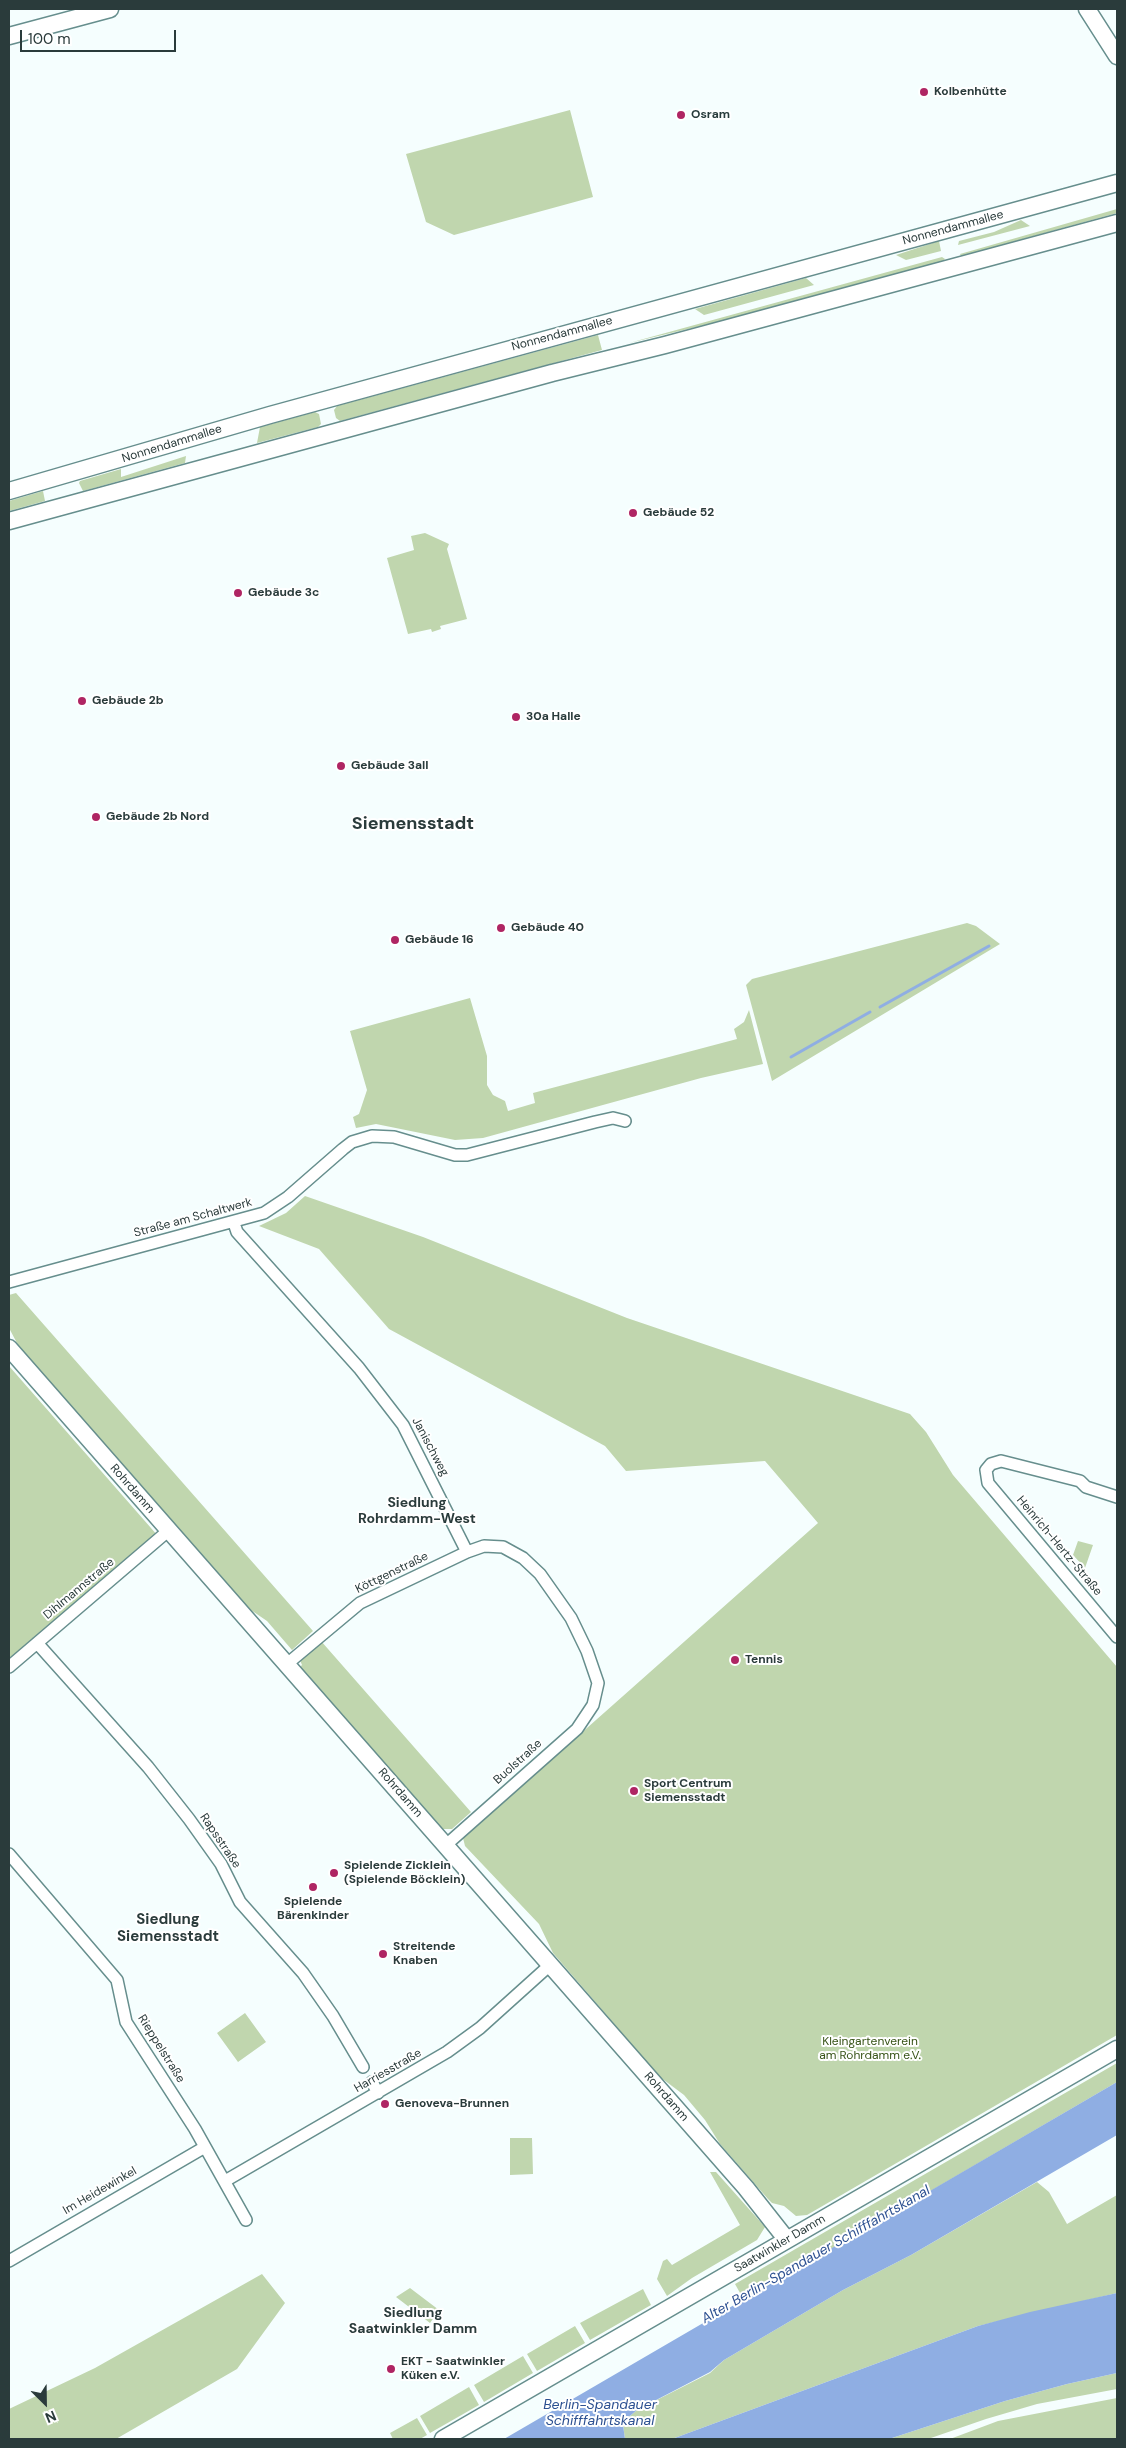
<!DOCTYPE html>
<html>
<head>
<meta charset="utf-8">
<style>
	body { margin:0 }
	#map { position:relative; width:1126px; height:2448px; overflow:hidden; background:#f5fefe; font-family:"DM Sans",sans-serif }
	canvas { display:block }
	.frame { position:absolute; inset:0; border:10px solid #2a3b3b; pointer-events:none }
	.north { position:absolute; left:20px; top:2378px; width:50px; height:50px; -webkit-text-stroke:4px #fff; paint-order:stroke; rotate:157deg; font-size:14px; font-weight:700; line-height:20px; text-align:center; color:#2a3b3b }
	.north::after { content:''; display:block; margin:auto; width:18px; height:22px; background:#2a3b3b; clip-path:polygon(50% 0,100% 100%,50% 72%,0 100%) }
	.scale { position:absolute; left:20px; top:30px; width:156px; height:22px; box-sizing:border-box; border:2px solid #2a3b3b; border-top:0; padding-left:6px; font-size:15px; line-height:18px; white-space:nowrap; color:#2a3b3b; -webkit-text-stroke:4px #fff; paint-order:stroke }
</style>
</head>
<body>
<div id="map">
<canvas width="1126" height="2448"></canvas>
<div class="frame"></div>
<div class="north">N</div>
<div class="scale">100 m</div>
</div>
<script>
const ctx = document.querySelector('canvas').getContext('2d');
ctx.lineJoin = 'round';
function fillPath(path, color) { ctx.fillStyle = color; ctx.fill(path, 'evenodd'); }
const shape = rows => new Path2D(rows.map(r => 'M' + r).join(''));
function trace(path, color, width, dash) { ctx.strokeStyle = color; ctx.lineWidth = width; ctx.lineCap = dash ? 'butt' : 'round'; ctx.setLineDash(dash || []); ctx.stroke(path); }
function write(font, color, halo, rows, align = 'center') {
  ctx.font = font + ' "DM Sans",sans-serif'; ctx.lineWidth = 4; ctx.setLineDash([]); ctx.textBaseline = 'middle'; ctx.strokeStyle = halo; ctx.fillStyle = color; for (const [text, x, y, turn = 0] of rows) {
    ctx.save(); ctx.translate(x, y); ctx.rotate((+turn || 0) * Math.PI / 180); ctx.textAlign = isNaN(turn) ? turn : align; if (halo) ctx.strokeText(text, 0, 0); ctx.fillText(text, 0, 0); ctx.restore();
  }
}
fillPath(shape([
	[570,110,593,197,454,235,426,222,406,154],
	[1117,209,1117,213,961,256,960,254],
	[1021,220,1030,226,958,245,959,241,994,232],
	[939,241,941,251,906,260,896,255],
	[942,257,945,259,943,261,730,319,629,343],
	[806,278,814,285,704,315,695,309],
	[598,335,602,350,340,421,336,418,334,410,337,406],
	[315,412,319,414,321,424,318,427,257,443,260,427],
	[186,456,185,463,83,491,79,483,80,481,121,469,121,477],
	[43,491,45,501,9,511,9,501],
	[425,533,449,544,447,549,467,619,440,626,441,629,432,632,431,629,408,634,387,558,414,550,411,536],
	[967,923,976,926,1000,944,772,1081,746,985,752,979],
	[470,998,487,1056,487,1085,493,1095,505,1101,508,1111,535,1103,533,1093,737,1039,734,1029,744,1022,749,1010,763,1064,701,1078,483,1138,455,1140,376,1124,356,1128,353,1117,359,1114,367,1090,350,1031],
	[305,1196,423,1237,627,1318,910,1414,926,1432,953,1475,1117,1667,1117,2035,807,2215,796,2216,784,2206,772,2203,768,2199,720,2144,705,2120,684,2095,660,2077,553,1953,539,1924,465,1846,463,1838,818,1523,765,1461,626,1471,605,1446,389,1329,319,1249,259,1226,286,1213],
	[16,1293,313,1631,292,1650,267,1621,245,1606,18,1345,9,1328,9,1295],
	[9,1366,158,1536,9,1663],
	[1078,1541,1093,1545,1085,1568,1073,1555],
	[321,1641,471,1812,452,1829,442,1829,300,1667,302,1665,300,1660],
	[245,2013,266,2042,238,2062,217,2033],
	[1117,2063,1117,2082,744,2300,735,2284],
	[510,2138,532,2138,533,2174,510,2175],
	[710,2172,716,2172,765,2227,757,2240,692,2278,667,2296,657,2279,663,2261,667,2259,672,2265,740,2225],
	[1037,2182,1049,2192,1067,2224,1117,2195,1117,2293,978,2326,672,2439,625,2439,623,2425,625,2420,637,2410,710,2373,724,2360,843,2290,911,2255],
	[262,2274,285,2303,237,2369,116,2439,9,2439,9,2409,95,2368],
	[410,2288,439,2310,430,2323,396,2297],
	[643,2289,651,2305,590,2340,580,2323],
	[575,2326,585,2343,537,2371,527,2354],
	[523,2356,533,2373,484,2402,474,2385],
	[1117,2373,1117,2389,1037,2404,986,2419,928,2439,889,2439,1005,2401,1067,2384],
	[469,2387,479,2405,430,2433,420,2416],
	[1117,2398,1117,2438,950,2439,998,2421],
	[417,2418,427,2435,420,2439,393,2439,390,2433]
]), '#c0d6ae');
fillPath(shape([
	[1117,2082,1117,2135,911,2255,843,2290,724,2360,710,2372,637,2410,625,2420,623,2425,625,2439,504,2439],
	[1117,2293,1117,2373,1067,2384,1005,2401,889,2439,672,2439,978,2326,1030,2312]
]), '#8faee3');
trace(shape([
	[880,1007,989,946],
	[791,1057,870,1012]
]), '#8faee3', 3);
const street = shape([
	[234,1223,237,1232,359,1368,403,1425,467,1552],
	[9,1282,264,1213,288,1197,343,1149,352,1142,372,1136,394,1137,455,1155,467,1155,595,1122,613,1118,625,1121],
	[1117,1497,1086,1487,1080,1481,1001,1461,991,1464,986,1470,988,1483,1117,1637],
	[37,1643,148,1767,189,1819,221,1864,240,1902,303,1973,333,2016,363,2067],
	[287,1664,360,1603,467,1552,484,1546,503,1547,523,1558,540,1574,571,1618,587,1651,598,1683,593,1705,577,1729,446,1845],
	[9,1667,168,1531],
	[9,1854,117,1980,126,2022,195,2129,246,2220],
	[372,2082,378,2093],
	[225,2181,447,2052,480,2028,550,1965],
	[9,2261,205,2147]
]);
const secondary = shape([
	[1087,9,1117,56],
	[9,36,110,9],
	[9,491,270,415,1117,183],
	[9,521,552,373,665,345,1117,223],
	[9,1348,746,2188,787,2240],
	[443,2439,1117,2049]
]);
trace(street, '#668e8d', 14);
trace(secondary, '#668e8d', 19);
trace(street, '#fff', 11);
trace(secondary, '#fff', 16);
for (const [x, y, r, color] of [
	[924,92,5,"#af2563"],
	[681,115,5,"#af2563"],
	[633,513,5,"#af2563"],
	[238,593,5,"#af2563"],
	[82,701,5,"#af2563"],
	[516,717,5,"#af2563"],
	[341,766,5,"#af2563"],
	[96,817,5,"#af2563"],
	[501,928,5,"#af2563"],
	[395,940,5,"#af2563"],
	[735,1660,5,"#af2563"],
	[634,1791,5,"#af2563"],
	[334,1873,5,"#af2563"],
	[313,1887,5,"#af2563"],
	[383,1954,5,"#af2563"],
	[385,2104,5,"#af2563"],
	[391,2369,5,"#af2563"]
]) { const dot = new Path2D(); dot.arc(x, y, r, 0, 2 * Math.PI); ctx.fillStyle = color; ctx.fill(dot); trace(dot, '#fff', 2); }
write('bold 12px', '#2a3b3b', '#fff', [
	["Kolbenhütte",934,92],
	["Osram",691,115],
	["Gebäude 52",643,513],
	["Gebäude 3c",248,593],
	["Gebäude 2b",92,701],
	["30a Halle",526,717],
	["Gebäude 3aII",351,766],
	["Gebäude 2b Nord",106,817],
	["Gebäude 40",511,928],
	["Gebäude 16",405,940],
	["Tennis",745,1660],
	["Sport Centrum",644,1784],
	["Siemensstadt",644,1798],
	["Spielende Zicklein",344,1866],
	["(Spielende Böcklein)",344,1880],
	["Spielende",313,1902,"center"],
	["Bärenkinder",313,1916,"center"],
	["Streitende",393,1947],
	["Knaben",393,1961],
	["Genoveva-Brunnen",395,2104],
	["EKT - Saatwinkler",401,2362],
	["Küken e.V.",401,2376]
], 'left');
write('12px', '#2a3b3b', '#fff', [
	["Nonnendammallee",953,228,-15],
	["Nonnendammallee",562,334,-15],
	["Nonnendammallee",172,444,-17],
	["Straße am Schaltwerk",193,1218,-15],
	["Janischweg",430,1447,62],
	["Rohrdamm",132,1489,49],
	["Heinrich-Hertz-Straße",1059,1546,50],
	["Köttgenstraße",392,1573,-26],
	["Dihlmannstraße",79,1589,-40],
	["Buolstraße",518,1762,-42],
	["Rohrdamm",400,1793,49],
	["Rapsstraße",220,1841,56],
	["Rieppelstraße",161,2049,58],
	["Harriesstraße",388,2071,-30],
	["Rohrdamm",666,2097,49],
	["Im Heidewinkel",100,2191,-30],
	["Saatwinkler Damm",780,2244,-30]
]);
write('12px', '#375317', '#fff', [
	["Kleingartenverein",870,2042],
	["am Rohrdamm e.V.",870,2056]
]);
write('bold 14px', '#2a3b3b', '#fff', [
	["Siedlung",417,1503],
	["Rohrdamm-West",417,1519],
	["Siedlung",413,2313],
	["Saatwinkler Damm",413,2329]
]);
write('italic 14px', '#2c5091', '#fff', [
	["Alter Berlin-Spandauer Schifffahrtskanal",816,2255,-30],
	["Berlin-Spandauer",600,2405],
	["Schifffahrtskanal",600,2421]
]);
write('bold 15px', '#2a3b3b', '#fff', [
	["Siedlung",168,1920],
	["Siemensstadt",168,1937]
]);
write('bold 18px', '#2a3b3b', '#fff', [
	["Siemensstadt",413,824]
]);
</script>
</body>
</html>
